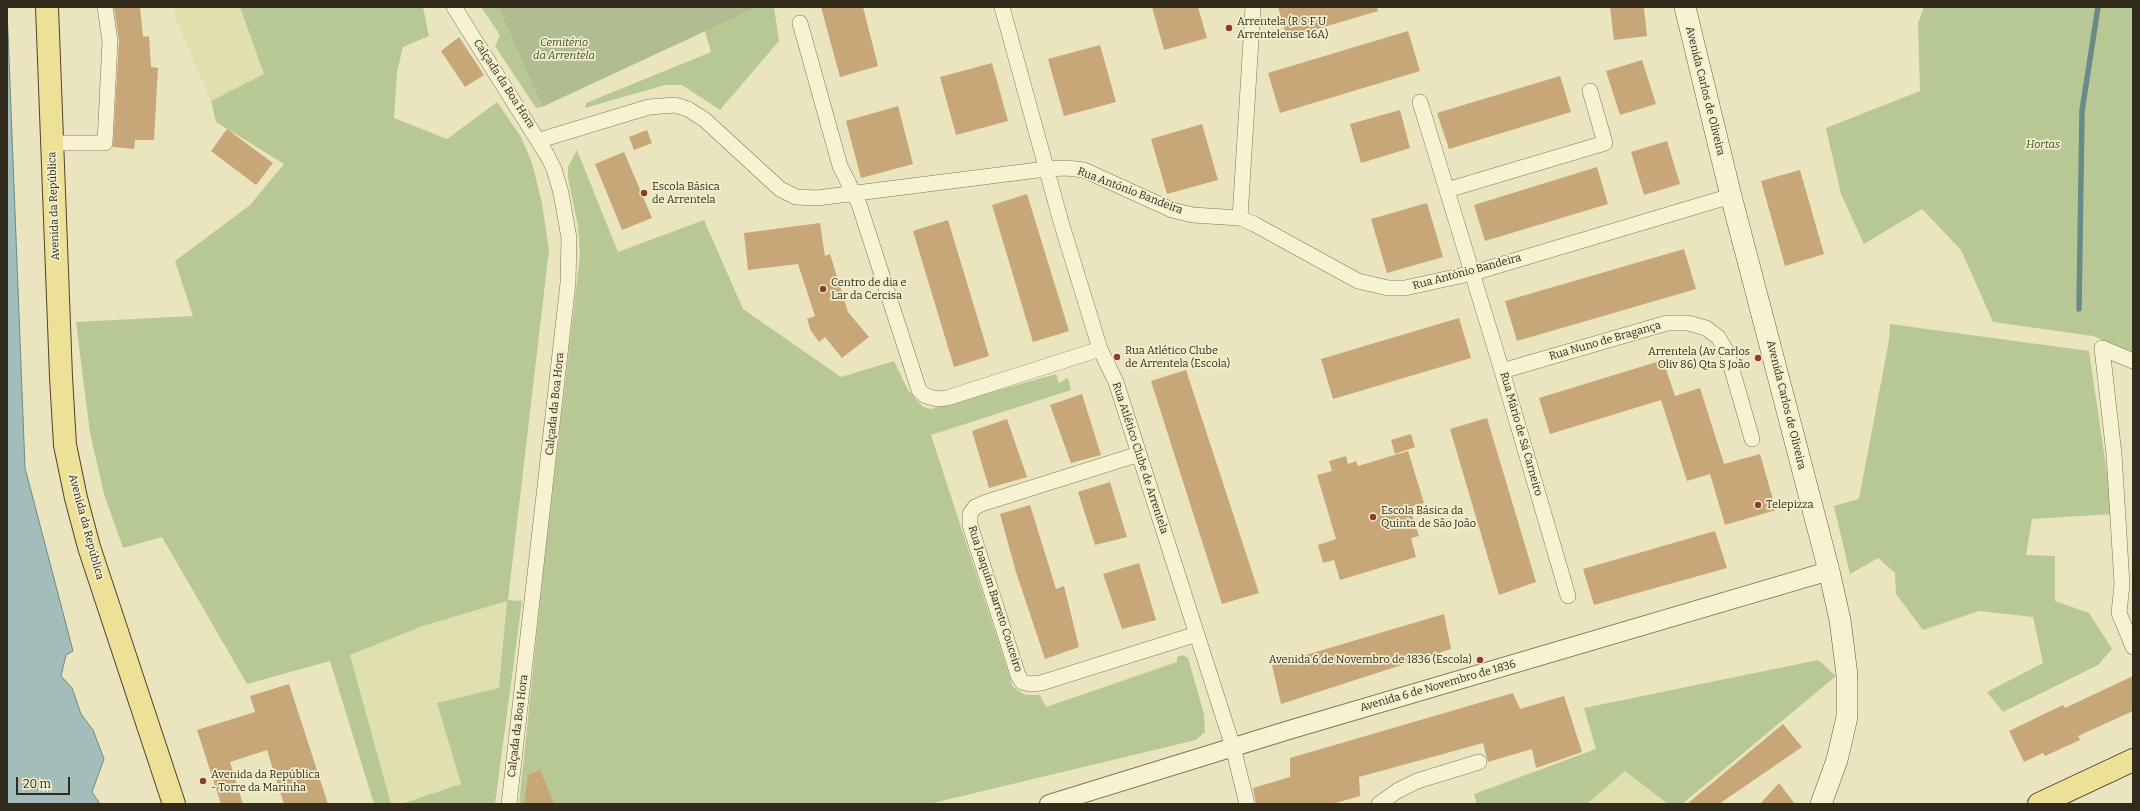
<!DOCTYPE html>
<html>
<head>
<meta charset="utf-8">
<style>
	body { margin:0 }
	#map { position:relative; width:2140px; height:811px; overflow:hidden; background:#ebe5bf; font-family:Bitter,serif }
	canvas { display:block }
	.frame { position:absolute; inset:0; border:8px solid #322b1c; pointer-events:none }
	.scale { position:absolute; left:16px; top:777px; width:54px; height:18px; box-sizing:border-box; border:2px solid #322b1c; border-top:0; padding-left:5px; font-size:12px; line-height:14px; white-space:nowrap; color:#322b1c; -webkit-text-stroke:3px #f3efce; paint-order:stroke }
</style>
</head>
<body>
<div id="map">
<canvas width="2140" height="811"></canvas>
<div class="frame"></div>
<div class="scale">20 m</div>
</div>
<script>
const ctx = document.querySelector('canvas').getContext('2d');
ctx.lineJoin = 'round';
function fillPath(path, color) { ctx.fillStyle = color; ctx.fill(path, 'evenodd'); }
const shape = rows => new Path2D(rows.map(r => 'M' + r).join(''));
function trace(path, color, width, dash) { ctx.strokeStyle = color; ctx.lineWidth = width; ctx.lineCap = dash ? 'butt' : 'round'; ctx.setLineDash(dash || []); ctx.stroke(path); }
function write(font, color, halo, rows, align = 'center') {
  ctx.font = font + ' Bitter,serif'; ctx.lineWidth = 3.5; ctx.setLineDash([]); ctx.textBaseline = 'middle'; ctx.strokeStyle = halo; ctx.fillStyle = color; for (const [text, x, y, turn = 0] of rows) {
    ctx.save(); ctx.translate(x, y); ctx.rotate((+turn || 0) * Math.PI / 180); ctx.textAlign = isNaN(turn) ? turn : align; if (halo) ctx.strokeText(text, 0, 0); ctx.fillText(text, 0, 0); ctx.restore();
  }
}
fillPath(shape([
	[174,7,240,7,264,74,211,101,177,22],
	[508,600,499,688,437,703,461,784,401,804,391,804,350,655,423,626],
	[1625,771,1668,804,1587,804]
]), '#dfe0ad');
fillPath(shape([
	[240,7,423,7,429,36,403,47,397,72,394,118,447,139,497,102,521,137,532,163,542,203,549,250,508,600,522,601,495,804,401,804,461,784,437,703,499,688,507,601,423,626,350,655,391,804,374,804,330,661,247,684,162,537,123,548,104,494,90,433,76,322,193,316,175,261,250,205,284,164,216,122,211,101,264,74],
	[481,7,498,7,542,107,536,108,495,46,500,35],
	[752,7,774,7,779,41,720,110,682,85,665,85,585,108,586,103,711,52,705,31,753,9],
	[1924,7,2133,7,2133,353,2093,336,1993,322,1961,250,1922,209,1864,244,1841,194,1826,128,1920,91,1918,23],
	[577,150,618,252,704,220,743,309,841,377,894,361,908,390,923,407,931,409,1056,374,1059,383,1068,378,1071,390,931,435,1013,687,1025,695,1040,695,1046,707,1177,662,1177,657,1182,655,1188,658,1204,714,1205,732,1196,740,929,804,519,804,544,565,580,255,578,226,568,178,568,167],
	[1890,324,2089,351,2113,514,2032,519,2026,555,2055,556,2055,601,2089,613,2112,649,2098,665,2003,712,1987,692,2043,663,2033,617,1979,611,1923,630,1896,594,1895,573,1878,558,1850,574,1834,506,1859,499,1889,340],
	[1818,660,1836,676,1682,804,1668,804,1625,771,1587,804,1477,804,1474,794,1596,749,1584,708]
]), '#b8c894');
fillPath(shape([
	[498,7,752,7,753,9,542,107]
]), '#b0bd93');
const water = shape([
	[7,7,25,468,73,651,66,655,61,676,72,688,81,714,93,730,104,759,92,792,100,804,7,804,7,7]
]);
fillPath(water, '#a2bdba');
trace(water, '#6a8a87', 1);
trace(shape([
	[2079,309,2082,111,2098,7]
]), '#6a8a87', 5.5);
fillPath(shape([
	[114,7,140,7,143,37,149,36,151,67,158,68,154,140,135,140,134,149,113,147,119,41],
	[821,7,863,7,878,66,840,77],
	[1152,7,1198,7,1207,38,1164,50],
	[1278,7,1377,7,1378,11,1287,38],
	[1610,7,1644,8,1647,36,1614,40],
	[1408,31,1420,71,1280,113,1268,73],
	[459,37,484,75,465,87,441,51],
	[1100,45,1116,102,1064,116,1048,59],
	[1642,60,1656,104,1620,115,1606,71],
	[992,63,1008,121,956,135,940,77],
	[1560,76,1571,112,1449,149,1437,113],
	[898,106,913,164,861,178,846,121],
	[1400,110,1410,148,1361,163,1350,124],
	[1202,124,1218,180,1167,194,1151,139],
	[227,129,273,163,256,185,211,151],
	[647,130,652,143,634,150,629,137],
	[1667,141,1680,184,1644,195,1631,152],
	[624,152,652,218,622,230,595,164],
	[1597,167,1608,204,1485,241,1474,205],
	[1800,170,1824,254,1785,266,1761,181],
	[1027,194,1069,331,1033,342,992,205],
	[1427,203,1443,257,1387,273,1371,219],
	[948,220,989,356,954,367,913,231],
	[820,223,825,256,830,254,848,312,869,337,842,358,825,337,819,342,811,331,807,319,815,316,798,264,748,270,744,233],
	[1684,249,1696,289,1517,341,1505,301],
	[1459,318,1471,358,1333,399,1321,359],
	[1663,360,1675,396,1700,388,1724,464,1760,454,1776,510,1725,525,1710,474,1687,481,1661,400,1550,434,1539,398],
	[1186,370,1259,593,1222,604,1151,381],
	[1082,394,1101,455,1071,463,1050,405],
	[1487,418,1536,582,1499,595,1450,429],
	[1007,419,1027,477,989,488,972,431],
	[1411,434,1415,447,1395,454,1391,440],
	[1408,451,1424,503,1413,506,1414,510,1411,511,1419,536,1411,538,1416,557,1340,580,1334,560,1323,563,1318,545,1336,539,1317,475,1332,471,1329,461,1346,456,1348,464,1356,461,1358,466],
	[1110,482,1127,537,1095,545,1078,492],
	[1030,505,1056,589,1064,586,1079,647,1045,659,1016,572,1000,514],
	[1715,531,1727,568,1594,605,1583,569],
	[1139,563,1156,620,1122,629,1103,574],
	[1444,614,1451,649,1281,704,1272,665],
	[2133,676,2133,711,2078,736,2080,740,2045,756,2043,753,2024,762,2009,731,2063,705,2065,708],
	[289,684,328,804,284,804,267,750,230,762,243,804,221,804,197,730,255,712,250,696],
	[1513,693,1520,709,1564,696,1582,752,1536,768,1532,749,1488,762,1483,743,1359,777,1360,796,1332,804,1256,804,1253,788,1290,777,1290,758],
	[1783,724,1802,747,1719,804,1687,804],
	[540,770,554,804,524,804,528,775],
	[1779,783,1795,804,1760,804]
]), '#c7a677');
const minor = shape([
	[454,7,547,155,554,169,561,193,569,238,568,283,509,804],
	[1002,7,1061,222,1100,349,1116,382,1233,747,1247,804],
	[800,23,840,166,859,204,919,390,926,396,937,399,947,398,1100,349],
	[1420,102,1502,371,1568,596],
	[540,140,649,107,675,105,688,109,705,120,780,189,796,197,817,198,1046,169,1067,168,1084,170,1172,210,1193,215,1240,218,1254,224,1358,281,1388,288,1405,288,1473,273,1731,196],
	[52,143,105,143,110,41,105,7],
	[1447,190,1605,143,1590,91],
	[1240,218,1253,7],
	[2102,348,2114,454,2122,584,2119,613,2133,647],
	[2102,348,2133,361],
	[1502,371,1667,323,1688,323,1706,328,1718,337,1727,352,1752,439],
	[1139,454,984,503,975,507,970,514,970,525,1018,675,1022,682,1030,684,1041,683,1197,634],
	[1379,804,1397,791,1417,781,1479,762]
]);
const tertiary = shape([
	[1049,804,1289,730,1829,571]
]);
const secondary = shape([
	[1685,7,1731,196,1829,571,1840,620,1847,675,1847,717,1837,760,1821,804]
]);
const primary = shape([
	[47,7,61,377,65,445,76,498,89,547,174,804],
	[2039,804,2133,760]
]);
trace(minor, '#827659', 16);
trace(tertiary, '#827659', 20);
trace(secondary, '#64573c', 22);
trace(primary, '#50432d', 24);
trace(minor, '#f6f2d2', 15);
trace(tertiary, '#f6f2d2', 18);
trace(secondary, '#f6f2d2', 21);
trace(primary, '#ede198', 22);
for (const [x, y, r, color] of [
	[1229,28,4,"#8e3d2c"],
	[644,193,4,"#8e3d2c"],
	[823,289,4,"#8e3d2c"],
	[1117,357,4,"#8e3d2c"],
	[1758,358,4,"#8e3d2c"],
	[1758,505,4,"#8e3d2c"],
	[1373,517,4,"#8e3d2c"],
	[1480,660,4,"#8e3d2c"],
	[203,781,4,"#8e3d2c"]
]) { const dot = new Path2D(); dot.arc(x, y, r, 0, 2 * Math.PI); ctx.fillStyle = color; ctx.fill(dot); trace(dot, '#f3efce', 1.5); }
write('11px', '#322b1c', '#f3efce', [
	["Arrentela (R S F U",1237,22],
	["Arrentelense 16A)",1237,35],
	["Escola Básica",652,187],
	["de Arrentela",652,200],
	["Centro de dia e",831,283],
	["Lar da Cercisa",831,296],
	["Rua Atlético Clube",1125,351],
	["de Arrentela (Escola)",1125,364],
	["Arrentela (Av Carlos",1750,352,"right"],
	["Oliv 86) Qta S João",1750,365,"right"],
	["Telepizza",1766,505],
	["Escola Básica da",1381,511],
	["Quinta de São João",1381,524],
	["Avenida 6 de Novembro de 1836 (Escola)",1472,660,"right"],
	["Avenida da República",211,775],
	["- Torre da Marinha",211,788]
], 'left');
write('italic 11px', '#3c4e24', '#f3efce', [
	["Cemitério",564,43],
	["da Arrentela",564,56],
	["Hortas",2043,145]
]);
write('11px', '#322b1c', '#f3efce', [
	["Calçada da Boa Hora",504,84,57],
	["Avenida Carlos de Oliveira",1705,91,76],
	["Rua António Bandeira",1130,191,21],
	["Avenida da República",54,206,-92],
	["Rua António Bandeira",1467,272,-15],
	["Rua Nuno de Bragança",1605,341,-16],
	["Calçada da Boa Hora",555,404,-84],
	["Avenida Carlos de Oliveira",1786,405,76],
	["Rua Mário de Sá Carneiro",1521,434,74],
	["Rua Atlético Clube de Arrentela",1140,458,72],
	["Avenida da República",86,527,75],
	["Rua Joaquim Barreto Couceiro",995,599,72],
	["Avenida 6 de Novembro de 1836",1438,686,-16],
	["Calçada da Boa Hora",518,726,-83]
]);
</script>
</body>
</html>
